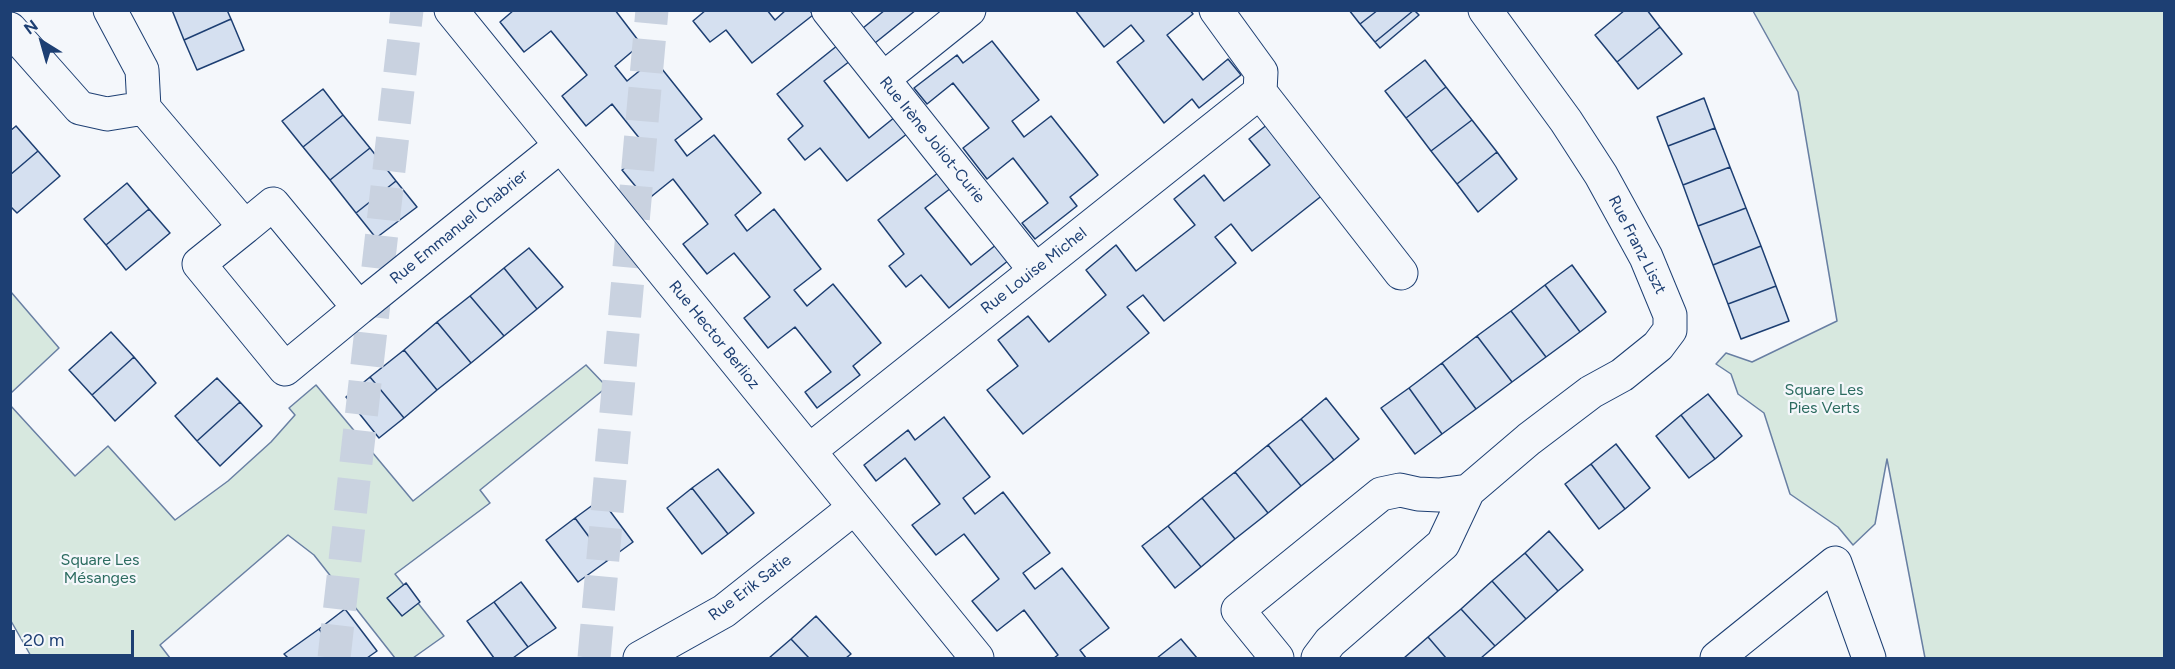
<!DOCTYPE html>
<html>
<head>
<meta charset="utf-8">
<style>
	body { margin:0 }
	#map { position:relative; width:2175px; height:669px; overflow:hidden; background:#f4f7fb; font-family:Figtree,sans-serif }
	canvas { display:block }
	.frame { position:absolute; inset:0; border:12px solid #1d3f73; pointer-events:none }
	.north { position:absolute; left:12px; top:12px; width:60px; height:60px; -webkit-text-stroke:4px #f4f7fb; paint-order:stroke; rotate:323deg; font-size:16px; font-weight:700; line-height:24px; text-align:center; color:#1d3f73 }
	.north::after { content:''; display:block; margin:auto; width:21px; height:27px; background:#1d3f73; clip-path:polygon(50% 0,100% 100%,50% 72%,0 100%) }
	.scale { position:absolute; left:12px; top:630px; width:122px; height:27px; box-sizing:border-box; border:3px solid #1d3f73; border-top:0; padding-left:8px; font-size:18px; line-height:21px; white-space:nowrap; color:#1d3f73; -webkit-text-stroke:4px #f4f7fb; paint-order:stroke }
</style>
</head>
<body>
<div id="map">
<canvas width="2175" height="669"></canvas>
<div class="frame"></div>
<div class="north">N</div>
<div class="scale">20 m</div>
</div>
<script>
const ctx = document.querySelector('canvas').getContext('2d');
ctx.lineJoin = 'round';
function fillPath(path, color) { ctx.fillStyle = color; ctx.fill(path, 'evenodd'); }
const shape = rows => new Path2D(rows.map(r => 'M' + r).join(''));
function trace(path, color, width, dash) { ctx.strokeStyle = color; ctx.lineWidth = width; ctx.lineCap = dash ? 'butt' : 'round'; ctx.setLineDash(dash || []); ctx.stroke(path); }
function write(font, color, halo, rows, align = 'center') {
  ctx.font = font + ' Figtree,sans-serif'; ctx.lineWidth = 4.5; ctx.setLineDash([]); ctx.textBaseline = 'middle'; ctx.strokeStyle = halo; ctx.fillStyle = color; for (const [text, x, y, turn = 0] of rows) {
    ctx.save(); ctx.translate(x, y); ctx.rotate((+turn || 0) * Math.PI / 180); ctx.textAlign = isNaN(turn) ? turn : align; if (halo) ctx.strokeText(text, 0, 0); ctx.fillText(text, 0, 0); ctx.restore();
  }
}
const green = shape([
	[1753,11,2164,11,2164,658,1925,658,1887,459,1875,524,1853,545,1838,527,1790,494,1764,413,1738,394,1731,374,1716,364,1726,353,1752,362,1837,321,1798,92,1753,11],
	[11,292,59,348,11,393,10,393,11,292],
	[586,365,607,387,480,490,490,503,395,574,444,636,413,658,395,658,314,555,288,535,160,645,170,658,32,658,11,621,10,405,75,476,108,446,175,520,228,481,271,442,295,415,289,408,316,385,413,501,586,365]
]);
fillPath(green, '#d7e8df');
trace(green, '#687fa3', 1.5);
const building = shape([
	[172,10,227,10,231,19,184,40,172,10],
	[514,10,615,10,641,44,615,66,627,81,654,59,702,119,675,140,687,156,714,135,761,193,735,215,747,231,774,209,821,269,794,290,807,306,833,284,881,343,853,366,860,375,817,408,805,392,831,372,795,327,768,348,744,318,770,297,734,253,707,274,683,244,708,224,673,179,647,200,622,170,648,149,612,104,586,126,562,96,587,75,551,31,524,52,500,22,514,10],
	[706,10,767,10,775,20,786,10,810,10,813,15,752,63,726,30,710,42,693,21,706,10],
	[885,10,916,10,875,43,863,28,885,10],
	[1075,10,1190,10,1193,14,1167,35,1203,80,1228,59,1241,75,1199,108,1192,99,1164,123,1117,62,1144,41,1131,25,1104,47,1075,10],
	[1349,10,1378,10,1360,24,1349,10],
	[1378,10,1414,10,1375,42,1360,24,1378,10],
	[1414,10,1419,15,1380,48,1375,42,1414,10],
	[1625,10,1647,10,1660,27,1617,62,1595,35,1625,10],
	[231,19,244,50,197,70,184,40,231,19],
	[1660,27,1682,54,1638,89,1617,62,1660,27],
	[992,41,1039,100,1012,121,1024,137,1051,116,1098,175,1070,197,1077,206,1035,239,1022,223,1048,203,1013,158,987,179,963,148,989,128,953,83,927,104,914,88,957,55,963,63,992,41],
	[838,45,850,61,824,81,869,138,895,117,908,133,847,181,820,148,805,160,788,139,803,126,777,94,838,45],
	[1425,60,1446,87,1406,118,1385,91,1425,60],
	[1446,87,1472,120,1431,151,1406,118,1446,87],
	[323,89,343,115,303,147,282,121,323,89],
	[1704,98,1715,128,1668,146,1657,117,1704,98],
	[343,115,370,148,330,180,303,147,343,115],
	[1472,120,1497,152,1457,184,1431,151,1472,120],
	[1268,124,1324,194,1252,251,1231,224,1215,237,1236,263,1164,321,1143,295,1127,307,1149,333,1023,434,987,390,1018,366,998,340,1028,316,1049,342,1106,295,1086,270,1116,245,1136,271,1195,225,1174,199,1204,175,1224,201,1270,165,1249,139,1268,124],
	[16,126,38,151,10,175,10,131,16,126],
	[1715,128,1730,167,1683,185,1668,146,1715,128],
	[370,148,396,181,356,213,330,180,370,148],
	[38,151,60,176,17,213,10,206,10,175,38,151],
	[1497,152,1517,179,1478,212,1457,184,1497,152],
	[1730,167,1746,208,1698,226,1683,185,1730,167],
	[939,172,951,188,925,208,971,265,997,244,1009,260,949,308,921,275,906,287,889,266,904,254,878,220,939,172],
	[396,181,417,207,376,238,356,213,396,181],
	[127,183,149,209,106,245,84,219,127,183],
	[1746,208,1761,246,1713,265,1698,226,1746,208],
	[149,209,170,233,126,270,106,245,149,209],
	[1761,246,1776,286,1728,304,1713,265,1761,246],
	[529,248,563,287,537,309,504,268,529,248],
	[1572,265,1606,312,1580,332,1545,285,1572,265],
	[504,268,537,309,504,336,470,296,504,268],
	[1545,285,1580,332,1546,357,1511,311,1545,285],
	[1776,286,1789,321,1741,339,1728,304,1776,286],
	[470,296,504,336,471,363,437,322,470,296],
	[1511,311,1546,357,1512,382,1477,336,1511,311],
	[437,322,471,363,437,390,404,350,437,322],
	[111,332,134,357,92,395,69,370,111,332],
	[1477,336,1512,382,1476,409,1442,363,1477,336],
	[404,350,437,390,404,418,370,377,404,350],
	[134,357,156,383,115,421,92,395,134,357],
	[1442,363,1476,409,1442,434,1409,388,1442,363],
	[370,377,404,418,379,438,346,397,370,377],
	[217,378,240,402,197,441,175,416,217,378],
	[1409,388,1442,434,1415,454,1381,408,1409,388],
	[1708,394,1742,436,1715,459,1681,415,1708,394],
	[1326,398,1359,439,1334,460,1301,419,1326,398],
	[240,402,262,426,220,466,197,441,240,402],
	[1681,415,1715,459,1689,478,1656,436,1681,415],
	[944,417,990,477,963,498,975,514,1003,492,1050,553,1023,573,1035,589,1062,568,1109,628,1080,650,1086,658,1054,658,1058,655,1024,610,997,631,972,601,999,579,964,534,936,555,912,525,940,504,905,458,876,481,864,465,908,430,915,440,944,417],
	[1301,419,1334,460,1301,486,1268,445,1301,419],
	[1616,444,1650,488,1625,509,1591,464,1616,444],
	[1268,445,1301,486,1268,513,1235,472,1268,445],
	[1591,464,1625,509,1599,529,1565,484,1591,464],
	[718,469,754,513,728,534,692,488,718,469],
	[1235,472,1268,513,1235,539,1202,498,1235,472],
	[692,488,728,534,702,554,667,508,692,488],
	[1202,498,1235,539,1201,567,1168,526,1202,498],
	[601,499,633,542,607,561,575,518,601,499],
	[575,518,607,561,578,582,546,540,575,518],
	[1168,526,1201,567,1175,588,1142,546,1168,526],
	[1549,531,1583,570,1558,591,1525,553,1549,531],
	[1525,553,1558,591,1526,619,1492,581,1525,553],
	[1492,581,1526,619,1495,646,1461,609,1492,581],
	[521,582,556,628,528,647,494,602,521,582],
	[406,583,420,602,402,616,387,598,406,583],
	[494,602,528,647,513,658,494,658,467,621,494,602],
	[345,609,377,651,367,658,340,658,319,629,345,609],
	[1461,609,1495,646,1481,658,1446,658,1428,637,1461,609],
	[816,616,851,654,846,658,809,658,791,639,816,616],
	[319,629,340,658,288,658,284,654,319,629],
	[1428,637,1446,658,1404,658,1428,637],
	[791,639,809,658,769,658,791,639],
	[1181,639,1197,658,1157,658,1181,639]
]);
fillPath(building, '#d5e0f0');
trace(building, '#1d3f73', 1.5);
trace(shape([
	[334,658,407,10],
	[594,658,652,10]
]), '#c9d2e0', 33, [33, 16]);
const street = shape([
	[110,10,142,70,144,108,245,227,273,204,359,308,560,146],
	[451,10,977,658],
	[828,10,1035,270],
	[1216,10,1261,72,1260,92],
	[10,29,80,108,107,114,144,108],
	[883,79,969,10],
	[245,227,199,264,285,369,359,308],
	[809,451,1260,92,1401,273],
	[640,658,724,611,854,508],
	[1277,658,1238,610,1381,494,1400,490,1418,494,1439,495,1468,491],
	[1318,658,1330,642,1443,544,1468,491,1529,439,1591,392,1622,375,1658,346,1670,330,1670,315,1646,257,1601,175,1566,121,1485,10],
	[1717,658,1835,563,1869,658]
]);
trace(street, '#1d3f73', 35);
trace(street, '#f4f7fb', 33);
write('16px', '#1d3f73', '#f4f7fb', [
	["Rue Irène Joliot-Curie",932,140,51],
	["Rue Emmanuel Chabrier",459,227,-39],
	["Rue Franz Liszt",1637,245,63],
	["Rue Louise Michel",1034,271,-38],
	["Rue Hector Berlioz",714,335,51],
	["Rue Erik Satie",750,588,-37]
]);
write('16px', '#2c6c60', '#f4f7fb', [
	["Square Les",1824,390],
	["Pies Verts",1824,408],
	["Square Les",100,560],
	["Mésanges",100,578]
]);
</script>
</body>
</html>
